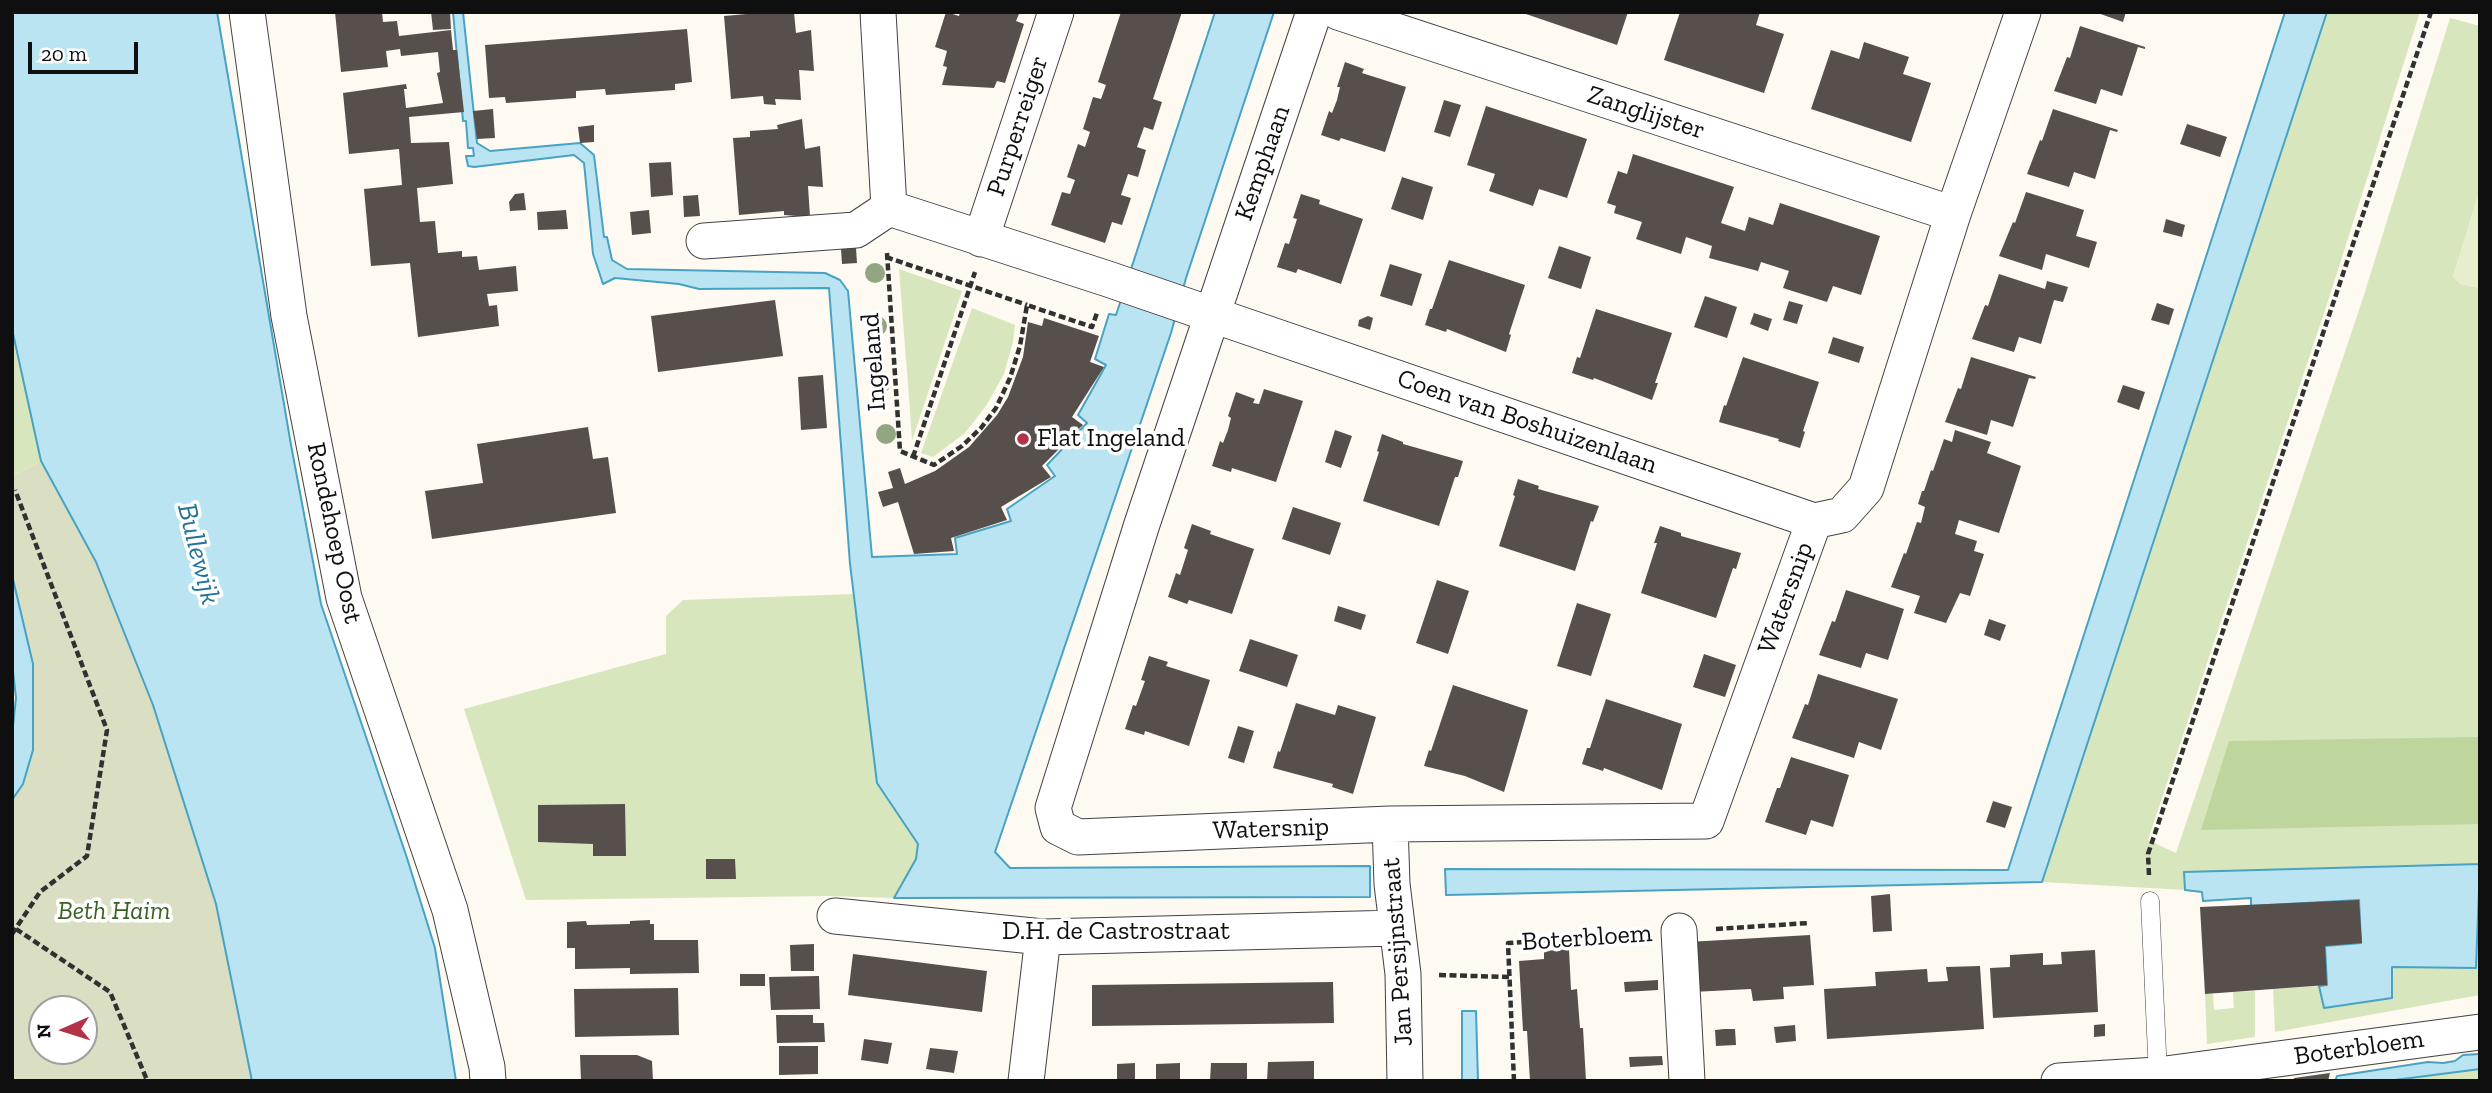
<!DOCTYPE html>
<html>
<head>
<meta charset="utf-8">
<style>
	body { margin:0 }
	#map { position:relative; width:2492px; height:1093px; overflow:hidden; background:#fefaf2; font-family:"Zilla Slab",serif }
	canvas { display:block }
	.frame { position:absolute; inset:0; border:14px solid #0f0f0f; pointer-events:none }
	.north { position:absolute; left:28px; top:995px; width:70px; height:70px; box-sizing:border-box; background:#fff; border:2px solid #9f9f9f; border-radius:50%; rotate:267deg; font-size:19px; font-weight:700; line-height:28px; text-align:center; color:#0f0f0f }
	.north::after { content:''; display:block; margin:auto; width:24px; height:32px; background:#b53148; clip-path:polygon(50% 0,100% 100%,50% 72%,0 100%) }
	.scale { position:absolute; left:28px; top:42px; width:110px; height:32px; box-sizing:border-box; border:4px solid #0f0f0f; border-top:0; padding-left:9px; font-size:21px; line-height:24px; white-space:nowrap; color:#0f0f0f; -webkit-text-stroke:5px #fff; paint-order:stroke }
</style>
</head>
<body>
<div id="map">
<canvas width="2492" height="1093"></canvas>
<div class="frame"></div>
<div class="north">N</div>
<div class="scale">20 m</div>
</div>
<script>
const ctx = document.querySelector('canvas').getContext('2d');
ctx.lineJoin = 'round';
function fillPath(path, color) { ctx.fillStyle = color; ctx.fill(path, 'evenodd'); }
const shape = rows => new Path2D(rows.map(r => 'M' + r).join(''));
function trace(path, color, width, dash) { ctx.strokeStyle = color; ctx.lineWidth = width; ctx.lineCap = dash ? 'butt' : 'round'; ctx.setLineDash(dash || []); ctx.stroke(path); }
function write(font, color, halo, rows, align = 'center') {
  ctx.font = font + ' "Zilla Slab",serif'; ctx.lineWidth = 7; ctx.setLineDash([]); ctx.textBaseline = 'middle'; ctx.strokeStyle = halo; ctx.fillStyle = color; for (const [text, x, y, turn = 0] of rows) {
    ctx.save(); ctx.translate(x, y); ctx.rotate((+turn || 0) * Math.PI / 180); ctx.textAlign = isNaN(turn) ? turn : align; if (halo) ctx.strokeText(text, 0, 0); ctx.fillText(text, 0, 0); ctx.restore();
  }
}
fillPath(shape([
	[2327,12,2420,12,2330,295,2148,840,2176,853,2363,298,2450,18,2480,26,2480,189,2453,277,2461,284,2480,288,2480,864,2184,872,2185,890,2042,882],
	[899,269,962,291,912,441,910,411],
	[972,308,1015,325,1013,342,1004,374,986,406,965,433,933,457,921,453],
	[12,329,41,461,12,476],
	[854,594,877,783,918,844,916,859,894,898,825,896,526,900,464,709,666,654,666,616,683,600],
	[2480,890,2480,995,2275,1032,2273,989,2319,986,2324,1008,2391,998,2392,966,2475,968],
	[2255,991,2255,1037,2207,1044,2205,994,2213,994,2214,1010,2234,1008,2233,992],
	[2480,1069,2480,1081,2387,1081,2456,1072]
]), '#d8e6bd');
fillPath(shape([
	[2480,737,2480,824,2201,830,2229,741]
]), '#bed69e');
fillPath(shape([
	[41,461,96,562,153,705,216,904,252,1081,12,1081,12,800,23,784,33,750,33,664,12,575,12,476],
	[42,1009,84,1009,84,1051,42,1051]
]), '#dadfc4');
fillPath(shape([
	[2480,189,2480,288,2461,284,2453,277]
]), '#e7eece');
const water = shape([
	[12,12,217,12,291,445,321,604,407,858,435,948,456,1081,252,1081,216,904,153,705,96,562,41,461,12,329,12,12],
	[453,12,463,12,477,143,490,151,580,143,594,155,604,237,607,237,612,260,627,269,825,273,840,280,848,291,872,557,957,554,955,538,1011,521,1007,509,1055,476,1047,465,1087,423,1078,415,1106,365,1095,359,1109,314,1116,315,1215,12,1274,12,1186,278,1171,333,995,852,1010,868,1370,866,1370,897,894,898,916,859,918,844,877,783,850,564,829,288,699,289,679,284,615,278,603,284,593,254,584,163,574,155,474,167,468,166,466,156,474,156,473,148,468,148,466,121,463,121,453,12],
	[2285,12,2327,12,2042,882,1446,895,1445,869,2008,870,2285,12],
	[12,575,33,664,33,750,23,784,12,800,12,735,16,698,12,662,12,575],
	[2480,864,2476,968,2392,967,2392,998,2324,1008,2319,986,2327,985,2325,946,2361,943,2359,900,2251,906,2251,898,2203,901,2202,892,2185,890,2184,872,2480,864],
	[1462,1011,1476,1011,1478,1081,1462,1081,1462,1011],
	[2480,1054,2480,1069,2387,1081,2335,1081,2337,1076,2428,1062,2443,1063,2455,1061,2463,1055,2480,1054]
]);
fillPath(water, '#bae4f2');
trace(water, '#47a2c3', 2);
fillPath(shape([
	[335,12,382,12,383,22,397,21,399,36,451,30,453,50,457,50,464,112,409,117,411,143,449,142,453,184,417,188,420,222,435,221,438,253,462,251,462,257,477,256,479,270,516,266,518,291,487,294,489,306,497,305,499,326,418,337,410,263,371,266,364,189,402,185,399,149,349,154,343,93,406,84,407,89,404,89,406,108,443,103,437,73,440,72,438,52,401,56,400,49,386,51,388,67,341,72],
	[431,12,450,12,451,29,433,30],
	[769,12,794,12,796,33,811,30,814,71,799,70,801,100,775,99,776,105,764,104,763,96,731,99,724,16],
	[946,12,959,16,960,12,1019,14,1016,21,1024,24,1005,83,997,81,994,88,942,85,947,67,943,66,947,51,935,47],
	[1121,12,1182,12,1153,99,1162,102,1153,130,1144,127,1137,147,1146,150,1138,177,1128,174,1121,195,1131,198,1122,225,1112,222,1105,243,1051,225,1062,192,1070,194,1075,180,1067,177,1078,144,1085,147,1090,132,1083,129,1093,97,1101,99,1106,85,1098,82],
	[1520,12,1628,12,1617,45],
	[1680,12,1760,12,1756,25,1784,34,1764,93,1664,60],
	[2095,12,2126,12,2123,22],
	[2080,26,2145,47,2145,49,2138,47,2122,96,2101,89,2096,104,2054,91,2067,57,2070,58],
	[687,29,692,82,675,84,675,90,606,95,605,89,576,91,576,98,506,103,505,97,489,98,485,45],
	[1864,42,1909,57,1903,74,1931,83,1911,142,1811,109,1831,50,1859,59],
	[1345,62,1364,69,1362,73,1406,87,1385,152,1341,138,1339,141,1321,135,1329,111,1332,113,1337,100,1340,87,1337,87],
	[1444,100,1461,105,1450,137,1434,132],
	[1486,106,1587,139,1567,198,1539,189,1533,206,1489,191,1495,174,1467,165],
	[493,109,495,138,477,139,473,111],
	[2053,109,2118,130,2117,132,2110,130,2095,179,2074,172,2069,187,2027,174,2040,140,2042,141],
	[802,119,805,149,820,146,823,187,808,186,810,217,784,215,784,211,739,215,733,138,750,137,750,131,778,129,777,125],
	[2187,124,2227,137,2220,157,2180,144],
	[594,125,594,142,580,143,578,127],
	[1633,154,1734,187,1721,223,1745,231,1749,217,1773,225,1780,203,1880,236,1861,295,1833,286,1827,302,1783,288,1789,271,1761,262,1758,271,1709,258,1712,246,1686,237,1681,254,1636,239,1642,222,1614,213,1616,206,1607,203,1618,171,1627,174],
	[671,162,673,195,651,197,649,163],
	[1402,177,1433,187,1423,220,1391,209],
	[2026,192,2084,210,2076,236,2097,242,2089,268,2046,254,2042,270,1999,256,2013,222,2015,223],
	[524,193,526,210,510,211,509,202,515,194],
	[1301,194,1320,200,1319,204,1363,219,1341,284,1298,269,1296,273,1277,267,1285,243,1289,244,1297,219,1293,218],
	[698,195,700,216,684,217,683,196],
	[566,210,568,229,538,230,537,212],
	[649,210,651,233,632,235,630,212],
	[2166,219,2185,225,2182,237,2163,232],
	[1559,246,1591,257,1581,289,1548,278],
	[856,248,857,263,842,264,841,249],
	[1449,260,1525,285,1509,334,1511,335,1506,352,1447,329,1446,332,1425,325,1430,309,1432,309],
	[1390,264,1422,274,1412,306,1380,296],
	[1999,274,2045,289,2047,281,2068,287,2063,302,2054,300,2041,344,2019,337,2014,352,1972,339,1985,305,1988,306],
	[1705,296,1737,307,1727,338,1694,327],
	[775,300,783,356,658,372,651,316],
	[1789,301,1803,305,1797,324,1783,320],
	[2157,303,2174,309,2169,325,2151,320],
	[1596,309,1672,333,1655,383,1658,383,1652,400,1594,378,1593,380,1572,373,1577,357,1580,358],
	[1754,313,1772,319,1768,331,1750,324],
	[1368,316,1373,318,1370,330,1358,326,1359,320],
	[1044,318,1099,336,1090,362,1104,367,1072,417,1083,425,1042,466,1051,477,1001,507,1007,520,951,538,954,551,914,554,898,502,883,507,878,492,893,488,888,472,900,468,905,484,935,471,969,447,997,415,1008,397,1023,357,1028,322,1042,326],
	[1833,337,1864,347,1859,363,1828,353],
	[1743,357,1819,382,1803,431,1805,432,1800,448,1778,441,1779,439,1719,422,1724,405,1726,406],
	[1971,357,2036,377,2035,379,2029,378,2013,427,1991,420,1987,435,1945,422,1958,388,1961,389],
	[823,375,827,428,801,430,798,377],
	[2123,385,2145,392,2139,410,2117,402],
	[1264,389,1303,401,1276,482,1232,468,1231,472,1212,466,1220,441,1223,443,1228,430,1231,418,1228,416,1236,392,1255,399,1253,403,1259,404],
	[588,427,593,459,608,457,616,513,432,539,425,491,483,483,477,444],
	[1335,430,1352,436,1341,468,1325,462],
	[1955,430,1991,442,1987,453,2021,466,1999,533,1959,520,1955,534,1977,541,1974,551,1984,554,1970,596,1960,593,1946,623,1914,613,1920,596,1891,587,1904,553,1906,554,1917,522,1921,523,1925,507,1918,504,1922,491,1924,491,1931,470,1933,471,1944,439,1952,442],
	[1382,434,1403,442,1403,444,1463,461,1458,477,1455,477,1439,526,1363,501,1379,452,1377,451],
	[1518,479,1539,486,1538,489,1599,506,1593,522,1591,521,1575,571,1499,546,1515,496,1513,495],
	[1293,507,1341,523,1330,555,1282,539],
	[1192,524,1211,531,1210,534,1254,549,1232,614,1189,600,1187,604,1168,597,1176,573,1180,575,1188,550,1184,548],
	[1660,526,1681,533,1681,536,1741,553,1736,569,1733,568,1716,618,1641,593,1657,543,1654,543],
	[1437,580,1469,591,1448,654,1416,643],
	[1846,590,1904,609,1888,660,1866,653,1861,668,1819,655,1832,621,1835,622],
	[1577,603,1611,614,1591,676,1557,666],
	[1338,606,1366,615,1361,630,1334,621],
	[1989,619,2006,625,2000,641,1984,635],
	[1250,639,1298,655,1287,687,1239,671],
	[1704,654,1736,665,1725,697,1693,687],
	[1149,656,1168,662,1166,666,1210,680,1189,746,1145,731,1144,735,1125,729,1133,705,1136,706,1145,681,1141,680],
	[1818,674,1898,699,1881,750,1859,742,1854,758,1792,738,1805,704,1808,705],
	[1453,685,1528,710,1504,792,1465,776,1424,766,1429,750,1431,751],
	[1606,699,1682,724,1662,790,1604,768,1603,771,1582,764,1587,748,1590,748],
	[1296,703,1335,715,1338,705,1376,717,1353,794,1332,787,1333,784,1273,768,1278,751,1280,752],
	[1238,726,1254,731,1244,763,1228,758],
	[1791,757,1849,775,1833,827,1811,820,1806,835,1765,822,1777,788,1780,788],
	[1993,801,2012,807,2005,828,1986,822],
	[625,804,626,856,593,856,593,844,538,842,538,805],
	[706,859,735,859,736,879,706,879],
	[1890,894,1892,931,1873,932,1871,896],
	[2359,900,2362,943,2325,946,2327,985,2205,994,2200,907],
	[650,920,650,924,654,924,654,940,698,940,699,973,630,974,630,968,575,969,575,948,567,948,567,922,586,921,587,925,630,924,630,921],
	[1810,935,1814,985,1783,987,1784,999,1753,1001,1751,989,1692,992,1688,942],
	[814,944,814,971,791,971,790,945],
	[1569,949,1571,990,1577,989,1580,1028,1583,1028,1586,1081,1530,1081,1527,1031,1523,1031,1519,961,1544,959,1544,951],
	[2095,950,2098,1012,1993,1018,1990,968,2010,967,2010,955,2043,953,2043,965,2062,964,2061,952],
	[853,954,987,971,982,1012,848,995],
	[1980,966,1984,1029,1827,1039,1824,989,1876,986,1875,972,1927,969,1928,982,1948,981,1946,967],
	[740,974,765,974,765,986,740,986],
	[819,976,820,1009,771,1010,769,977],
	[1658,980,1658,990,1625,992,1624,982],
	[1333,982,1334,1023,1092,1026,1092,985],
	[678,988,679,1035,575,1037,574,989],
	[776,1015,813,1015,813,1023,824,1023,825,1042,777,1043],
	[2105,1024,2105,1036,2094,1037,2094,1025],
	[1795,1025,1796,1041,1776,1043,1774,1027],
	[1724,1029,1735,1029,1736,1045,1716,1046,1715,1030],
	[864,1039,892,1043,888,1064,861,1060],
	[779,1046,818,1046,818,1074,779,1075],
	[930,1048,958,1051,954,1073,926,1069],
	[580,1055,637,1055,652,1061,653,1081,581,1081],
	[1662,1056,1663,1065,1630,1067,1629,1057],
	[1314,1061,1314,1080,1267,1081,1268,1062],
	[1135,1063,1135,1081,1117,1081,1117,1064],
	[1180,1063,1180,1081,1156,1081,1156,1064],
	[1211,1063,1247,1063,1247,1081,1210,1081],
	[2330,1073,2328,1081,2293,1081,2294,1078]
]), '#574f4c');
const lane = shape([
	[2150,901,2158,1075]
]);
const street = shape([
	[247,12,289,316,344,598,450,910,487,1067,488,1081],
	[878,12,889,208,1108,279,1814,521,1842,515,1866,488,1953,214,2023,12],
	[1314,12,1142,524,1053,808,1058,827,1078,837,1390,824,1706,821,1814,521],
	[1338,12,1953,214],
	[981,239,1056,12],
	[704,241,856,230,889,208],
	[1390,824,1392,884,1403,974,1405,1081],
	[835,916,1043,937,1397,928],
	[1679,931,1687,1081],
	[1026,1081,1043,937],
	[2059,1081,2158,1075,2480,1032]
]);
trace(lane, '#424242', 19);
trace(street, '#424242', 37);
trace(shape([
	[887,253,900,451,934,465,962,446,981,428,996,408,1010,378,1020,346,1027,305,1092,327,1097,313],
	[886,257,1027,305],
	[913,457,975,272],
	[2149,875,2148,854,2431,12],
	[16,929,110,992,147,1080,144,1081],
	[1716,929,1809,923],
	[12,934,40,892,87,856,107,730,15,490],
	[1439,975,1510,977],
	[1514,1081,1508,943,1644,934]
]), '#313131', 4.5, [7, 3.5]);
trace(lane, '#fff', 18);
trace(street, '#fff', 35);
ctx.fillStyle = '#92a681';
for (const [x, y] of [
	[875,273],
	[877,326],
	[881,383],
	[886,434]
]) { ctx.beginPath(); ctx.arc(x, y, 10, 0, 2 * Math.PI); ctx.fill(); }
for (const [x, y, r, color] of [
	[1023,439,7,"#b53148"]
]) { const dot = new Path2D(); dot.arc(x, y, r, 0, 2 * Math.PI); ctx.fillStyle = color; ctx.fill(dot); trace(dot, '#fff', 2.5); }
write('26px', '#0f0f0f', '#fff', [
	["Zanglijster",1646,113,18],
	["Purperreiger",1018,126,-72],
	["Kemphaan",1263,163,-71],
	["Ingeland",874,362,-94],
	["Coen van Boshuizenlaan",1527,422,19],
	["Rondehoep Oost",334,533,78],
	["Watersnip",1786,598,-70],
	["Watersnip",1271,829,-2],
	["D.H. de Castrostraat",1116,932],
	["Boterbloem",1587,938,-4],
	["Jan Persijnstraat",1398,952,-94],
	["Boterbloem",2359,1048,-8]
]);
write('26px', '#0f0f0f', '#fff', [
	["Flat Ingeland",1037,439]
], 'left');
write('italic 26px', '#396224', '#fff', [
	["Beth Haim",114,912]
]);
write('italic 28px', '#217398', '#fff', [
	["Bullewijk",198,554,76]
]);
</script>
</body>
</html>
